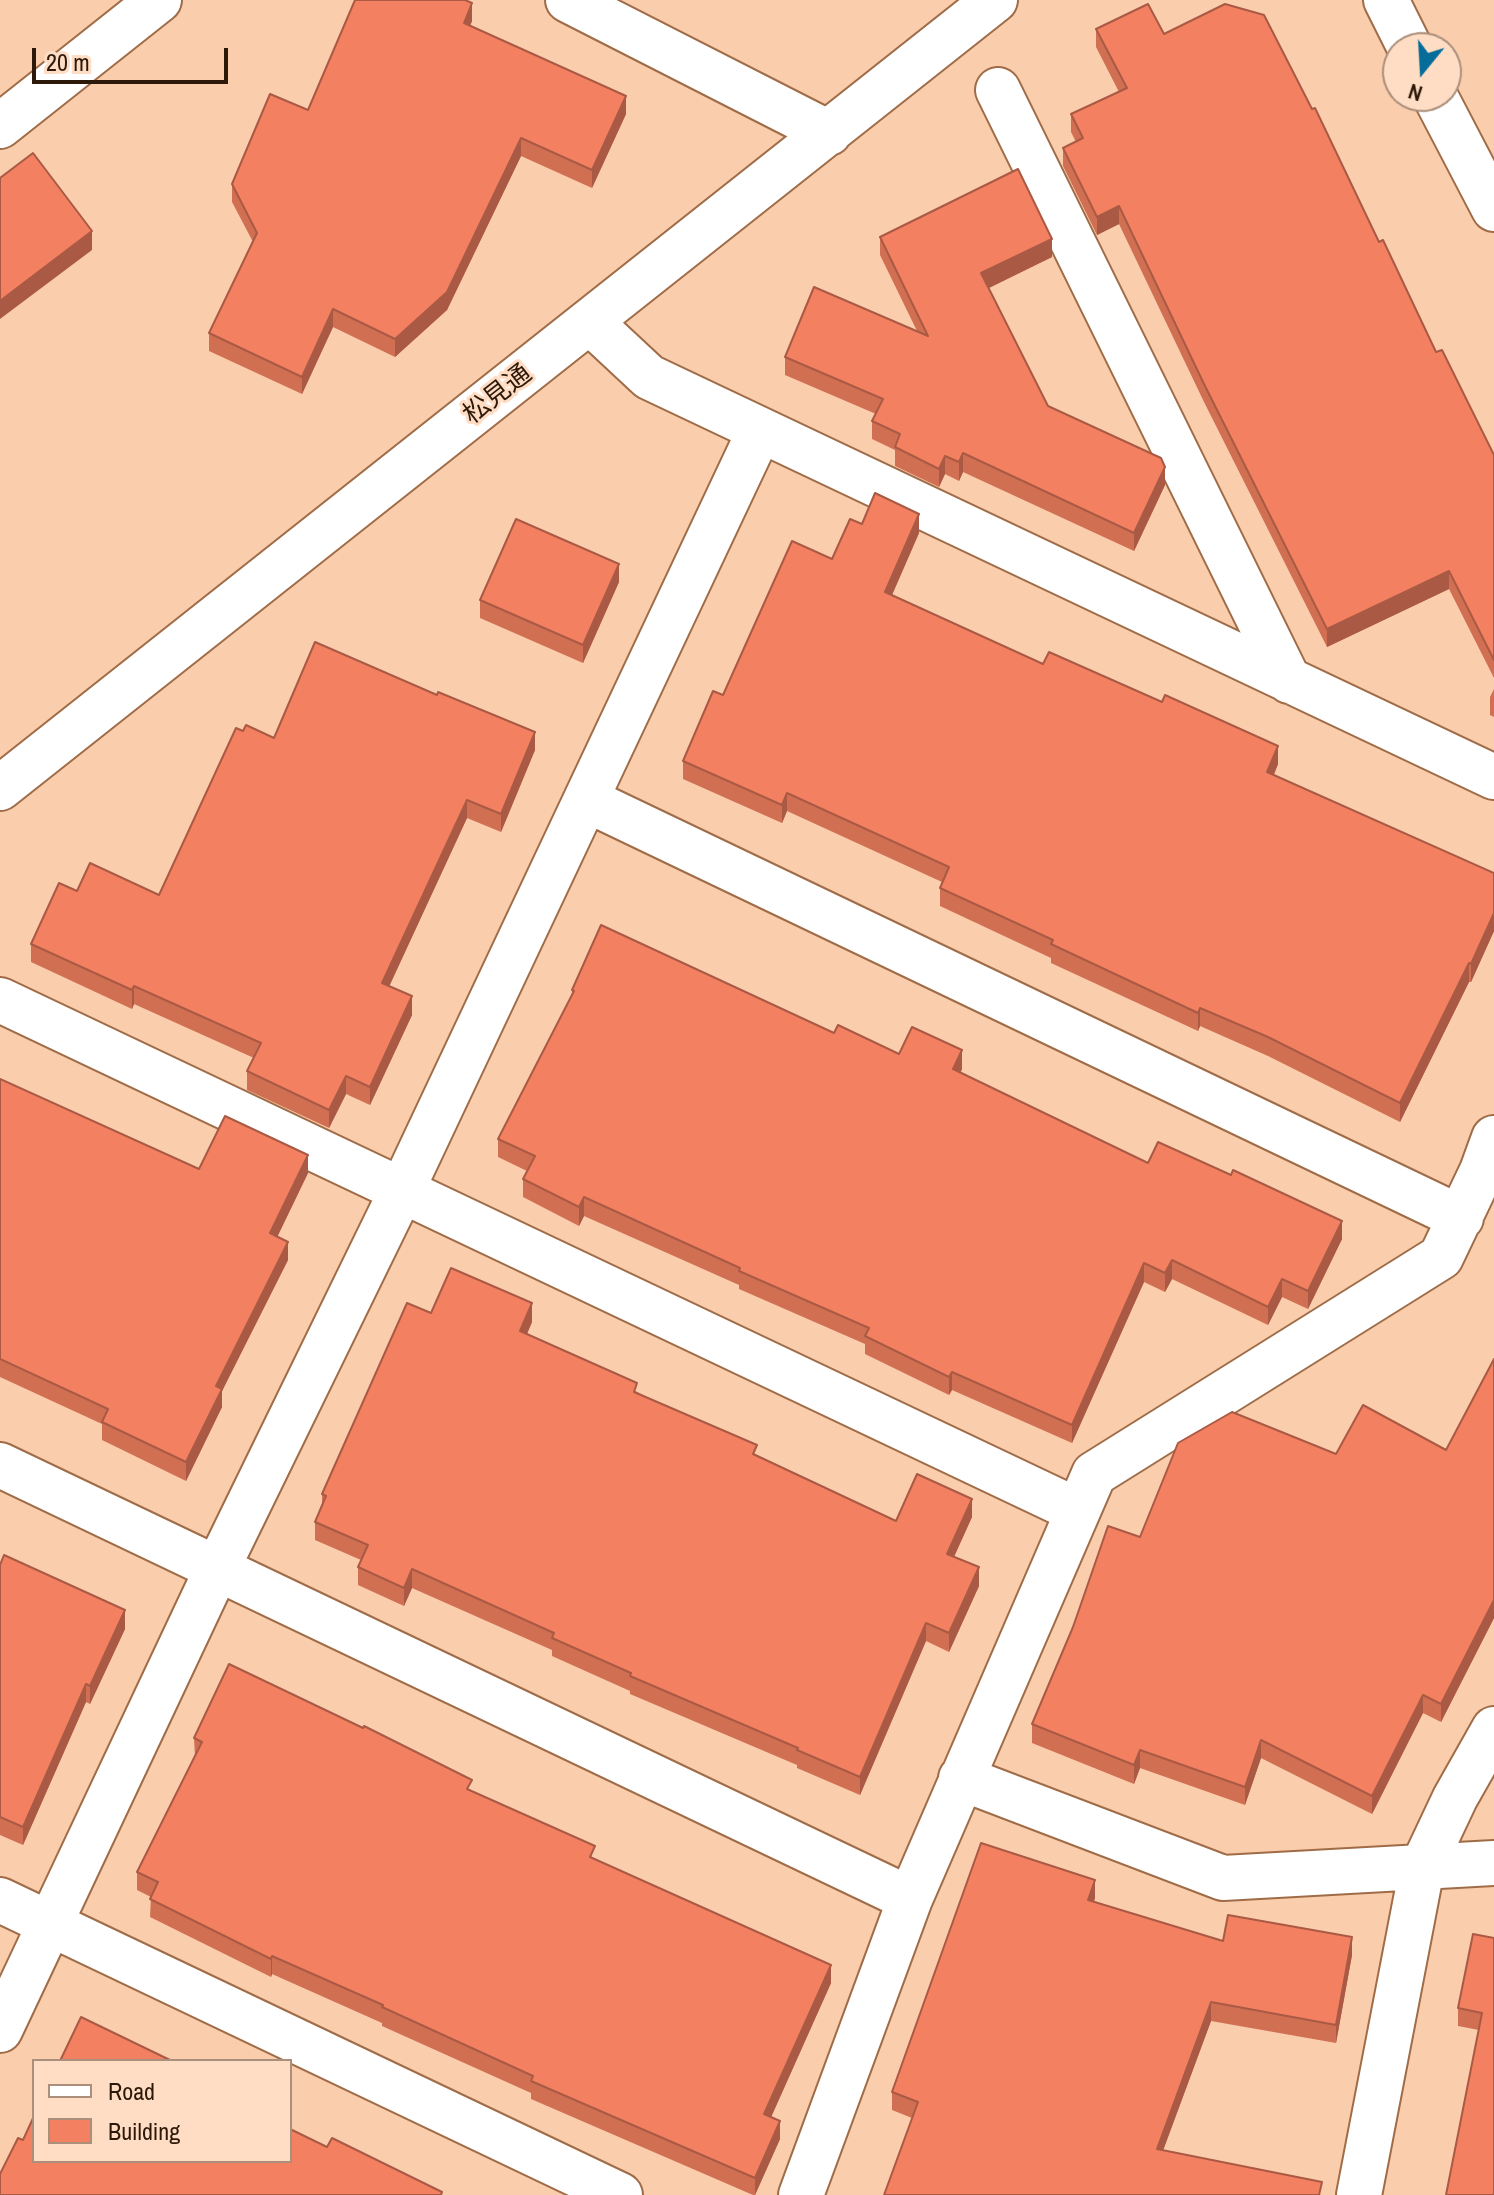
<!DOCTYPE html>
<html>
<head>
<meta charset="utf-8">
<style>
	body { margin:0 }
	#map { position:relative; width:1494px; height:2195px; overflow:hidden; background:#facdad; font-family:"Archivo Narrow",sans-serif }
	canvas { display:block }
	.legend { position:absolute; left:32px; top:2059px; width:260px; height:104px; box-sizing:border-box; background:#ffddc5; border:2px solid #ab8f7a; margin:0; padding:10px 14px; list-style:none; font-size:24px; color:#2d1909 }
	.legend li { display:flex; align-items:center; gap:16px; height:40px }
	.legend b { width:40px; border:2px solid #ab8f7a }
	.north { position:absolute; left:1382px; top:32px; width:80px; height:80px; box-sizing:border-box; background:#ffddc5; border:2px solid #ab8f7a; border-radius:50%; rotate:198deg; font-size:22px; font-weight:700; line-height:32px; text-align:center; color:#2d1909 }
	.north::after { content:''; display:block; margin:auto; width:28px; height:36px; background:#066d9a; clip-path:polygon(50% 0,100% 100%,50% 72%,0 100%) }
	.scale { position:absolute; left:32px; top:48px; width:196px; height:36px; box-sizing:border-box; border:4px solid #2d1909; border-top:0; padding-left:10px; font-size:24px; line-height:28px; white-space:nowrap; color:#2d1909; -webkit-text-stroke:6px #ffddc5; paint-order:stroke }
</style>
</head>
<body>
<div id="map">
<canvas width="1494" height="2195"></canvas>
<ul class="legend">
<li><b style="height:10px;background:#fff"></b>Road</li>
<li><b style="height:22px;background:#f38161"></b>Building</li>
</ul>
<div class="north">N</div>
<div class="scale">20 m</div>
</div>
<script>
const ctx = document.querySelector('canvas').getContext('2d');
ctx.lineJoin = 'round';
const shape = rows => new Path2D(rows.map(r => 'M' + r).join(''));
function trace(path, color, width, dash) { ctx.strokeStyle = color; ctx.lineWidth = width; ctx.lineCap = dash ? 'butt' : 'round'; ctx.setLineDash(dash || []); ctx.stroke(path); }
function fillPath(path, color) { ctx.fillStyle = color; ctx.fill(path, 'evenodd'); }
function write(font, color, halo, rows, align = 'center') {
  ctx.font = font + ' "Archivo Narrow","Noto Sans JP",sans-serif'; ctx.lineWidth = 6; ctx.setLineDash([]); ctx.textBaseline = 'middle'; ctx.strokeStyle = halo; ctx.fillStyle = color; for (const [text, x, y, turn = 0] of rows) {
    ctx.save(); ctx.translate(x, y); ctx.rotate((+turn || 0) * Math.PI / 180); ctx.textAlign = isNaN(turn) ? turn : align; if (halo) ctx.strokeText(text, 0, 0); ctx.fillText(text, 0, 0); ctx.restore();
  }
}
const minor = shape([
	[568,0,829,133],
	[1386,0,1410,48],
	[998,90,1289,681],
	[1435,96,1494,209],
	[0,126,159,0],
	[590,322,649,377,1494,777],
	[0,788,995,0],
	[587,800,1461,1218],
	[0,1000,1076,1510],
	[0,1465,910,1899],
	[961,1778,1223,1878,1494,1863],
	[0,1900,620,2195],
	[0,2030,217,1569,402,1190,760,430],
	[801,2195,910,1899,1094,1474,1441,1257,1482,1171,1494,1138],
	[1359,2195,1422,1868,1455,1798,1494,1729]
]);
trace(minor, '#9f6c47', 48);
trace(minor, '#fff', 44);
fillPath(shape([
	[472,21,470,26,626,114,592,188,521,156,447,310,395,357,333,327,302,394,209,351,209,333,253,242,232,202,232,184,308,110],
	[1096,29,1164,34,1379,242,1436,352,1494,455,1494,678,1449,589,1327,647,1204,402,1119,224,1097,235,1063,166,1063,148,1076,142,1071,132,1071,114,1119,92,1096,47],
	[880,237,1052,257,988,288,1048,406,1165,485,1134,551,963,472,959,481,945,474,939,487,895,466,895,450,872,439,872,421,876,414,785,375,785,357,917,331,880,255],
	[862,524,919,533,892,595,1043,664,1278,764,1274,775,1494,873,1494,931,1471,982,1469,982,1400,1122,1268,1056,1200,1026,1198,1031,1051,963,1051,958,940,906,940,888,942,882,787,811,782,823,683,779,683,761,723,695],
	[619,582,583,663,480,618,480,600],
	[1494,689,1494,717,1490,715,1490,697],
	[274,738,535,750,501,832,467,818,389,986,412,1015,370,1105,346,1094,329,1128,247,1090,247,1071,254,1058,134,1004,132,1009,31,962,31,944,77,891,159,895],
	[572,990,834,1033,899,1054,962,1069,960,1073,1148,1163,1342,1239,1308,1309,1282,1297,1268,1325,1172,1279,1165,1292,1144,1282,1072,1443,952,1390,949,1395,865,1354,865,1344,739,1289,739,1285,584,1216,579,1226,523,1197,523,1179,527,1171,498,1157,498,1139,572,995],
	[0,1079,199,1169,308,1173,277,1237,288,1260,222,1391,222,1407,186,1481,102,1440,102,1424,0,1377],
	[431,1313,532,1322,527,1334,757,1455,896,1521,972,1517,954,1557,979,1586,949,1652,926,1641,860,1795,797,1768,797,1765,630,1694,630,1691,552,1656,552,1650,412,1588,404,1606,358,1585,358,1567,361,1560,315,1540,315,1522,322,1505,322,1494],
	[1494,1359,1494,1618,1441,1722,1423,1713,1372,1814,1261,1758,1245,1805,1140,1768,1134,1784,1032,1743,1032,1724,1140,1537,1336,1454,1446,1450],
	[0,1565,125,1629,90,1704,86,1702,23,1845,0,1835],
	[194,1738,472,1791,595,1859,831,1983,771,2117,780,2139,755,2195,753,2195,531,2099,531,2093,382,2026,382,2023,272,1974,271,1977,150,1917,151,1897,137,1890,137,1872,195,1757],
	[1095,1898,1094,1902,1223,1941,1352,1955,1336,2043,1211,2021,1163,2150,1322,2195,912,2118,892,2110,892,2092],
	[1494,1938,1479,2030,1458,2026,1458,2008]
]), '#d16f53');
fillPath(shape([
	[472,3,472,21,464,41,464,23],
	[626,96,626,114,592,188,592,170],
	[521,138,521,156,447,310,395,357,395,339],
	[1119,206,1119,224,1097,235,1097,217],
	[92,231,92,250,0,319,0,301],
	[1052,239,1052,257,981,292,981,273],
	[333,309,333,327,302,394,302,377],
	[963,453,963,472,959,481,959,462],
	[945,456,945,474,939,487,939,469],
	[1165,467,1165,485,1134,551,1134,533],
	[919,514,919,533,885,611,885,592],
	[619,564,619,582,583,663,583,645],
	[1449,571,1449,589,1327,647,1327,629],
	[535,732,535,750,501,832,501,814],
	[1278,746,1278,764,1267,790,1267,772],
	[787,793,787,811,782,823,782,805],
	[467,800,467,818,382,1002,382,983],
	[1494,913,1494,931,1471,982,1471,964],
	[1469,963,1469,982,1400,1122,1400,1103],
	[134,986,134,1004,132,1009,132,990],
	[412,996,412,1015,370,1105,370,1087],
	[1200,1008,1200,1026,1198,1031,1198,1013],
	[962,1050,962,1069,953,1088,953,1069],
	[346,1076,346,1094,329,1128,329,1110],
	[308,1155,308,1173,270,1252,270,1233],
	[584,1197,584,1216,579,1226,579,1207],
	[1342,1221,1342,1239,1308,1309,1308,1291],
	[288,1242,288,1260,222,1391,222,1407,186,1481,186,1462,216,1386],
	[1172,1260,1172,1279,1165,1292,1165,1273],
	[1144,1263,1144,1282,1072,1443,1072,1425],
	[1282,1279,1282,1297,1268,1325,1268,1307],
	[532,1303,532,1322,520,1350,520,1331],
	[952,1372,952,1390,949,1395,949,1377],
	[972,1499,972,1517,947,1572,947,1554],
	[979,1567,979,1586,949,1652,949,1633],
	[412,1569,412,1588,404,1606,404,1588],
	[1494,1600,1494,1618,1441,1722,1441,1704],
	[125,1610,125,1629,90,1704,90,1686],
	[926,1623,926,1641,860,1795,860,1777],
	[86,1684,86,1702,23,1845,23,1827],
	[1423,1695,1423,1713,1372,1814,1372,1796],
	[1261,1740,1261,1758,1245,1805,1245,1787],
	[1140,1750,1140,1768,1134,1784,1134,1765],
	[1095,1880,1095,1898,1088,1918,1088,1900],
	[1352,1937,1352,1955,1336,2043,1336,2025],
	[272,1956,272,1974,271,1977,271,1959],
	[831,1965,831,1983,764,2133,764,2114],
	[1211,2002,1211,2021,1157,2167,1157,2149],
	[780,2121,780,2139,755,2195,755,2178]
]), '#aa5a44');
const building = shape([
	[355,0,465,0,472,3,464,23,626,96,592,170,521,138,447,292,395,339,333,309,302,377,209,333,257,233,232,184,270,94,308,110,355,0],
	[1148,4,1164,34,1225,4,1264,15,1312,109,1315,108,1379,242,1383,240,1436,352,1442,350,1494,455,1494,660,1449,571,1327,629,1204,384,1119,206,1097,217,1063,148,1083,138,1071,114,1127,88,1096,29,1148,4],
	[33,153,92,231,0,301,0,178,33,153],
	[1018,169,1052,239,981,273,1048,406,1161,458,1165,467,1134,533,963,453,959,462,945,456,939,469,895,447,900,434,872,421,883,399,785,357,814,287,928,336,880,237,1018,169],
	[875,493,919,514,885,592,1043,664,1049,652,1162,702,1165,695,1278,746,1267,772,1494,873,1494,913,1471,964,1469,963,1400,1103,1268,1037,1200,1008,1198,1013,1051,944,1053,940,940,888,949,867,787,793,782,805,683,761,713,691,723,695,792,541,832,559,850,519,862,524,875,493],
	[516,519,619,564,583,645,480,600,516,519],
	[315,642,437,695,438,692,535,732,501,814,467,800,382,983,412,996,370,1087,346,1076,329,1110,247,1071,261,1043,134,986,132,990,31,944,59,883,77,891,90,863,159,895,236,728,243,731,246,725,274,738,315,642],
	[601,925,834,1033,838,1025,899,1054,912,1027,962,1050,953,1069,1148,1163,1158,1142,1231,1175,1233,1170,1342,1221,1308,1291,1282,1279,1268,1307,1172,1260,1165,1273,1144,1263,1072,1425,952,1372,949,1377,865,1336,869,1328,739,1271,740,1268,584,1197,579,1207,523,1179,535,1156,498,1139,574,991,572,990,601,925],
	[0,1079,199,1169,225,1116,308,1155,270,1233,288,1242,216,1386,222,1389,186,1462,102,1422,108,1409,0,1359,0,1079],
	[451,1268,532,1303,520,1331,637,1383,634,1392,757,1445,753,1454,896,1521,917,1474,972,1499,947,1554,979,1567,949,1633,926,1623,860,1777,797,1750,798,1748,630,1676,631,1673,552,1638,554,1633,412,1569,404,1588,358,1567,368,1545,315,1522,326,1496,322,1494,407,1303,431,1313,451,1268],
	[1494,1359,1494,1600,1441,1704,1423,1695,1372,1796,1261,1740,1245,1787,1140,1750,1134,1765,1032,1724,1073,1627,1108,1526,1140,1537,1178,1443,1232,1412,1336,1454,1363,1405,1446,1450,1494,1359],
	[4,1555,125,1610,90,1686,86,1684,23,1827,0,1817,0,1565,4,1555],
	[229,1664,363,1728,364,1726,472,1780,467,1789,595,1846,590,1857,831,1965,764,2114,780,2121,755,2178,531,2081,533,2076,382,2007,383,2005,272,1956,271,1959,150,1899,158,1882,137,1872,202,1742,194,1738,229,1664],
	[981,1843,1095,1880,1088,1900,1223,1941,1228,1915,1352,1937,1336,2025,1211,2002,1157,2149,1322,2182,1319,2195,884,2195,918,2102,892,2092,981,1843],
	[1473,1934,1494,1938,1494,2195,1446,2195,1482,2013,1458,2008,1473,1934],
	[81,2017,172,2061,60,2061,81,2017],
	[34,2116,34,2161,290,2161,290,2129,327,2147,332,2138,442,2192,441,2195,0,2195,0,2174,18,2138,23,2140,34,2116]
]);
fillPath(building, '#f38161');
trace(building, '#aa5a44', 2);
write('26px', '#2d1909', '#ffddc5', [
	["松見通",498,395,-38]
]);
</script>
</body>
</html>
